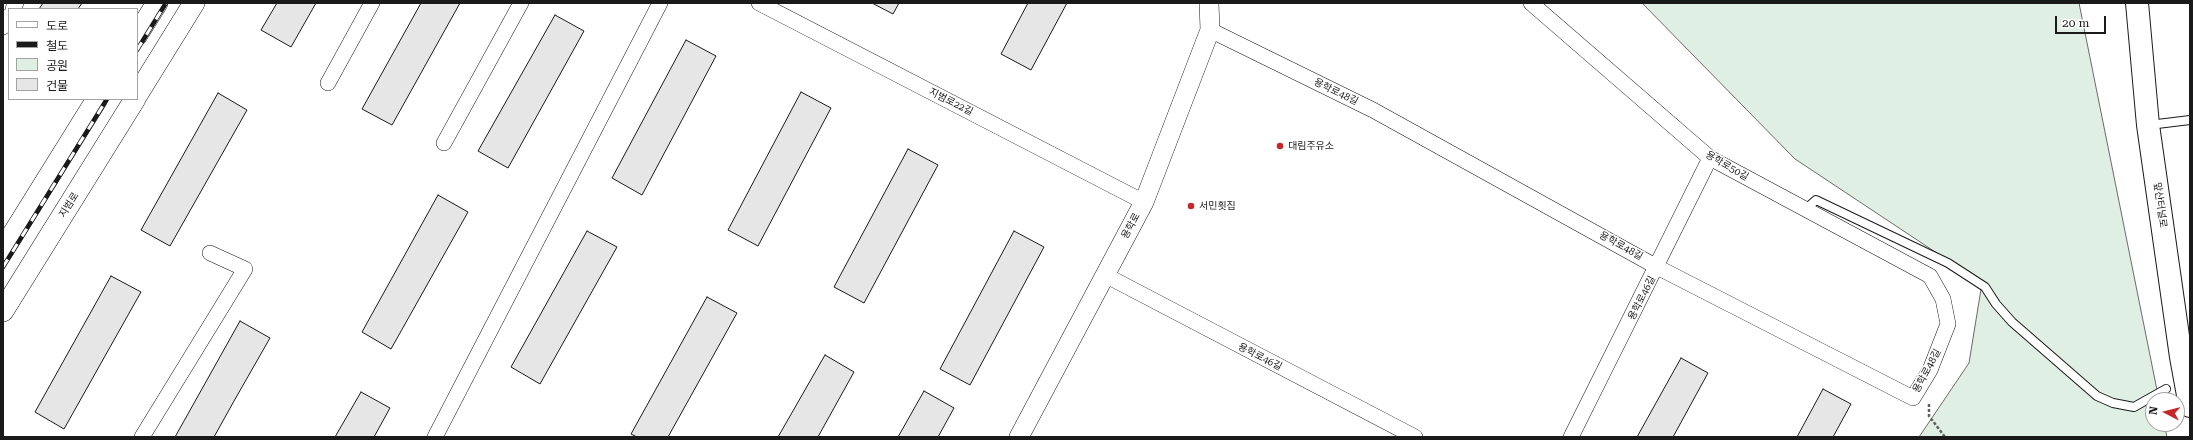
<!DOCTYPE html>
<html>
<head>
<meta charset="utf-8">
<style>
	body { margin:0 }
	#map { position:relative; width:2193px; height:440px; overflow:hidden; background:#fff; font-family:"Roboto Serif","Noto Sans KR",serif }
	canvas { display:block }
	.frame { position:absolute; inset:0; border:4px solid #1a1a1a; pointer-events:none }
	.legend { position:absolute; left:8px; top:8px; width:130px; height:92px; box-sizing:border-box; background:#fff; border:1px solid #a3a3a3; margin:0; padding:5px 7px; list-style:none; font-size:12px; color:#1a1a1a }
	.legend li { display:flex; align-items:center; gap:8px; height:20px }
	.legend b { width:20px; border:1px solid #a3a3a3 }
	.north { position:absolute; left:2145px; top:392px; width:40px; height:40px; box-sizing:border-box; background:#fff; border:1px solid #a3a3a3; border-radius:50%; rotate:277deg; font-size:11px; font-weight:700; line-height:16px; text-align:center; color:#1a1a1a }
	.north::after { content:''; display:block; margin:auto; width:14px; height:18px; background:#c62828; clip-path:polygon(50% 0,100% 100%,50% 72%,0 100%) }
	.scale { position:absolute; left:2055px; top:16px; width:51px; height:18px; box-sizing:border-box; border:2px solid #1a1a1a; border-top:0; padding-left:5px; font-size:12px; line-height:14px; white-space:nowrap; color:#1a1a1a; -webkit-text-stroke:3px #fff; paint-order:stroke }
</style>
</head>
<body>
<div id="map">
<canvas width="2193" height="440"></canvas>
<div class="frame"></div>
<ul class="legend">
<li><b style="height:5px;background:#fff"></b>도로</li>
<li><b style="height:5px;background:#1a1a1a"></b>철도</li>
<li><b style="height:11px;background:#e0efe3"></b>공원</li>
<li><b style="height:11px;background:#e6e6e6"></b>건물</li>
</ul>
<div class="north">N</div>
<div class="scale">20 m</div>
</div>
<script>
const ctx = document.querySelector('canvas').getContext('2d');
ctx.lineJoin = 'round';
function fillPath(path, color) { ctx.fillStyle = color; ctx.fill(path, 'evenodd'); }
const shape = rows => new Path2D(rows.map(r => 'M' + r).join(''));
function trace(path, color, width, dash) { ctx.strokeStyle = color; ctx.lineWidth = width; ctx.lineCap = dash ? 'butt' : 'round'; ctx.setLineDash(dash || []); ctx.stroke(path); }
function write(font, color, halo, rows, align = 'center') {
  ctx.font = font + ' "Roboto Serif","Noto Sans KR",serif'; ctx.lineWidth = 3; ctx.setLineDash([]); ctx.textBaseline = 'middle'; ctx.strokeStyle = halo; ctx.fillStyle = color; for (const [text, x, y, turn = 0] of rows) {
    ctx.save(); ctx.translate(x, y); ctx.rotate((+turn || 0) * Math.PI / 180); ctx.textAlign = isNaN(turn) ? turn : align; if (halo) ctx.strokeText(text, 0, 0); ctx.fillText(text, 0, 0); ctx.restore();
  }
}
const green = shape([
	[1642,3,2079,3,2159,400,2153,400,2153,424,2164,424,2167,437,1919,437,1969,363,1982,283,1795,159,1642,3]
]);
fillPath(green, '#e0efe3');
trace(green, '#6a6a6a', 1);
const building = shape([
	[43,3,82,3,78,9,39,9,43,3],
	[277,3,316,3,291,47,261,30,277,3],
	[421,3,460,3,392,125,362,109,421,3],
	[872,3,899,3,893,14,872,3],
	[1028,3,1067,3,1031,70,1001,54,1028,3],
	[555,15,584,31,508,168,478,151,555,15],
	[686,40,716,56,642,195,612,178,686,40],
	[801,92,831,108,758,246,728,230,801,92],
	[218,93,247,110,170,246,141,230,218,93],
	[908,149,938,165,864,303,834,287,908,149],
	[438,195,468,212,391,349,362,332,438,195],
	[587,231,617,247,540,384,511,367,587,231],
	[1014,231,1044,247,970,385,940,369,1014,231],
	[111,276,141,292,64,429,35,412,111,276],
	[707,297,737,313,668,437,637,437,631,434,707,297],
	[240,321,270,338,234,401,214,437,175,437,240,321],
	[825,355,854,372,819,435,818,437,778,437,825,355],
	[1681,358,1708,373,1673,437,1637,437,1681,358],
	[1823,389,1851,404,1833,437,1797,437,1823,389],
	[924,391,954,408,938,437,898,437,924,391],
	[361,392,390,408,374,437,335,437,361,392]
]);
fillPath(building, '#e6e6e6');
trace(building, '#1a1a1a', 1);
const service = shape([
	[2149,125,2190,120],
	[1806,209,1816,200,1948,263,1985,287,1996,304,2012,322,2097,396,2113,403,2134,407,2166,389]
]);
const minor = shape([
	[759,3,1144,202],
	[13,9,16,3],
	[3,27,9,16],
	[1210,30,1373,110,1657,267,1913,398,1930,370,1948,324,1943,299,1930,276,1710,158,1531,3],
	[328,83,372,3],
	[444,143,521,3],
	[1105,275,1415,437],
	[142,437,245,269,210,253],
	[435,437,660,3],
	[1571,437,1710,158]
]);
const tertiary = shape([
	[1019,437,1144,202,1210,30,1209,3]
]);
const secondary = shape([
	[137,35,157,3],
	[137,95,194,3],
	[3,250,97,99],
	[3,311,135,99]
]);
const trunk = shape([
	[2137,3,2148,125,2181,357,2190,406]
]);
trace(service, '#1a1a1a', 10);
trace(minor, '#1a1a1a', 16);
trace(tertiary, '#1a1a1a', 20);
trace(secondary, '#1a1a1a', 22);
trace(trunk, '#1a1a1a', 24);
trace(shape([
	[1929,404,1929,416,1945,437]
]), '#5f5f5f', 2.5, [3, 2]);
trace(service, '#fff', 8);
trace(minor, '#fff', 15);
trace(tertiary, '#fff', 19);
trace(secondary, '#fff', 21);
trace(trunk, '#fff', 22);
const rail = shape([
	[137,50,166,3],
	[3,267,107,99]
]);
trace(rail, '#1a1a1a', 4.5);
trace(rail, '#fff', 3, [9]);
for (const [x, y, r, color] of [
	[1280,146,4,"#c62828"],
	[1191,206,4,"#c62828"]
]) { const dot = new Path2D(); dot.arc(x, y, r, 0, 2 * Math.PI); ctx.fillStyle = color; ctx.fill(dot); trace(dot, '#fff', 1.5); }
write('10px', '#1a1a1a', '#fff', [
	["용학로48길",1336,92,26],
	["지범로22길",951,102,27],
	["용학로50길",1727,166,30],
	["지범로",69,205,-58],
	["앞산터널로",2160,205,82],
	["용학로",1131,226,-62],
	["용학로48길",1621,246,29],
	["용학로46길",1642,298,-63],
	["용학로46길",1260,357,27],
	["용학로48길",1927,371,-62]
]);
write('10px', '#1a1a1a', '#fff', [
	["대림주유소",1288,146],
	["서민횟집",1199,206]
], 'left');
</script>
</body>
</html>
